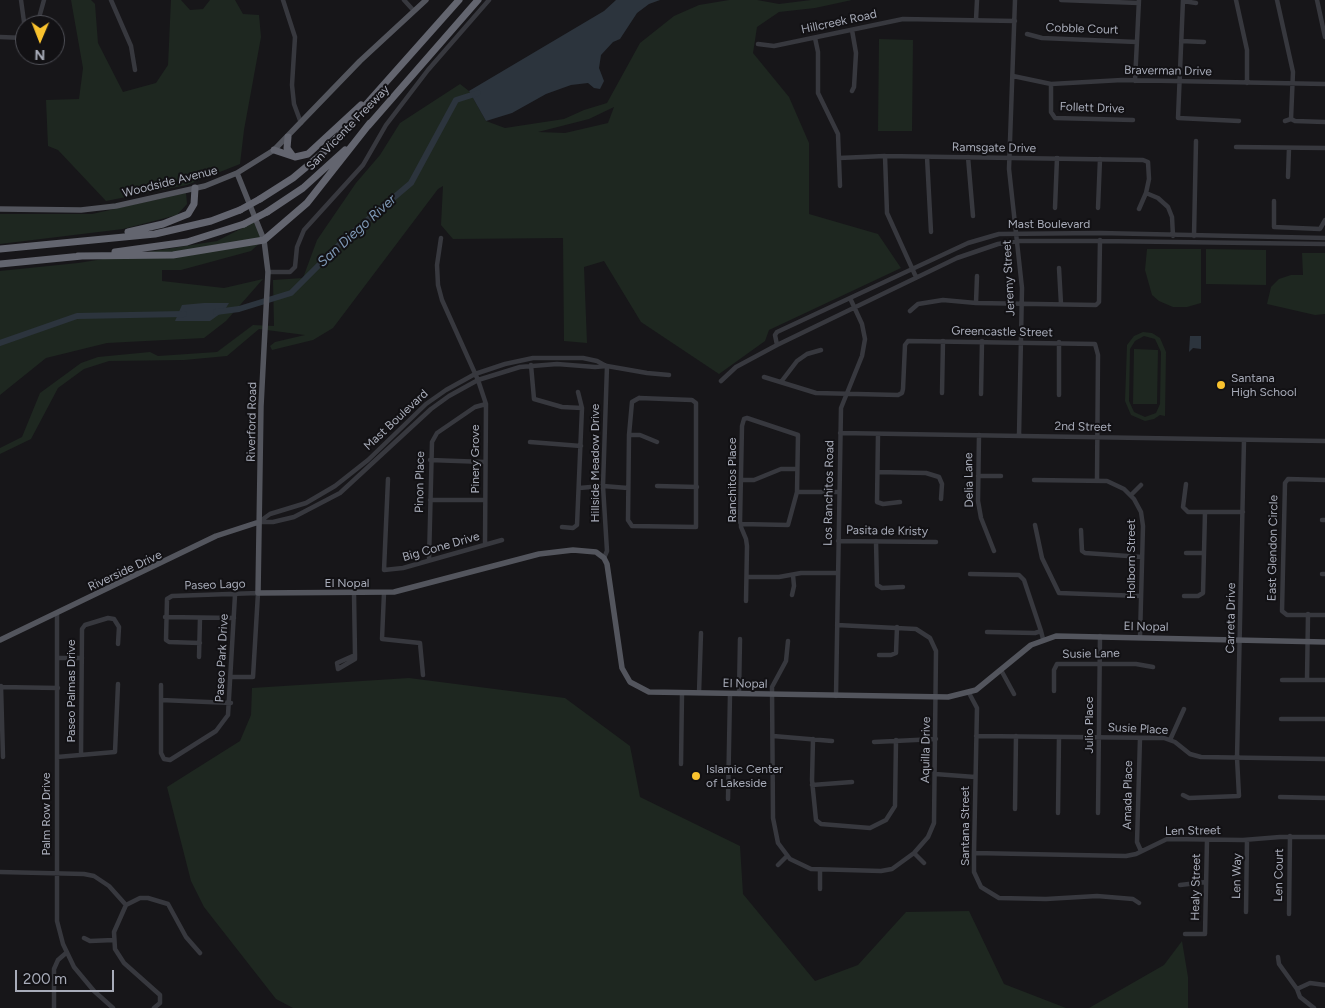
<!DOCTYPE html>
<html>
<head>
<meta charset="utf-8">
<style>
	body { margin:0 }
	#map { position:relative; width:1325px; height:1008px; overflow:hidden; background:#171619; font-family:Figtree,sans-serif }
	canvas { display:block }
	.north { position:absolute; left:15px; top:15px; width:50px; height:50px; box-sizing:border-box; background:#121114; border:1px solid #4e4f56; border-radius:50%; rotate:181deg; font-size:14px; font-weight:700; line-height:20px; text-align:center; color:#a8acb9 }
	.north::after { content:''; display:block; margin:auto; width:18px; height:22px; background:#f9c22e; clip-path:polygon(50% 0,100% 100%,50% 72%,0 100%) }
	.scale { position:absolute; left:15px; top:970px; width:99px; height:22px; box-sizing:border-box; border:2px solid #a8acb9; border-top:0; padding-left:6px; font-size:15px; line-height:18px; white-space:nowrap; color:#a8acb9; -webkit-text-stroke:4px #121114; paint-order:stroke }
</style>
</head>
<body>
<div id="map">
<canvas width="1325" height="1008"></canvas>
<div class="north">N</div>
<div class="scale">200 m</div>
</div>
<script>
const ctx = document.querySelector('canvas').getContext('2d');
ctx.lineJoin = 'round';
function fillPath(path, color) { ctx.fillStyle = color; ctx.fill(path, 'evenodd'); }
const shape = rows => new Path2D(rows.map(r => 'M' + r).join(''));
function trace(path, color, width, dash) { ctx.strokeStyle = color; ctx.lineWidth = width; ctx.lineCap = dash ? 'butt' : 'round'; ctx.setLineDash(dash || []); ctx.stroke(path); }
function write(font, color, halo, rows, align = 'center') {
  ctx.font = font + ' Figtree,sans-serif'; ctx.lineWidth = 4; ctx.setLineDash([]); ctx.textBaseline = 'middle'; ctx.strokeStyle = halo; ctx.fillStyle = color; for (const [text, x, y, turn = 0] of rows) {
    ctx.save(); ctx.translate(x, y); ctx.rotate((+turn || 0) * Math.PI / 180); ctx.textAlign = isNaN(turn) ? turn : align; if (halo) ctx.strokeText(text, 0, 0); ctx.fillText(text, 0, 0); ctx.restore();
  }
}
fillPath(shape([
	[71,0,91,0,95,4,98,43,123,92,156,83,168,65,171,0,181,0,190,10,203,9,210,0,235,0,243,14,259,15,261,37,244,130,240,164,187,185,106,201,58,150,48,146,46,100,79,99,83,68],
	[729,0,757,0,779,4,811,0,852,0,815,8,779,12,757,27,753,53,789,97,809,143,809,214,878,234,901,268,769,330,765,341,719,374,641,322,604,261,584,267,587,343,564,341,563,238,453,239,441,225,443,186,438,189,333,328,313,340,272,350,270,346,275,342,305,335,259,329,227,356,184,360,109,361,84,369,58,388,31,439,0,454,0,448,22,437,40,393,81,363,98,357,150,352,158,356,217,352,253,325,274,326,273,280,303,278,317,240,356,183,380,155,400,123,460,84,469,91,486,121,505,128,564,119,584,110,607,103,640,43,674,16,699,5],
	[614,107,608,123,565,133,538,132,589,119],
	[879,39,913,40,912,131,878,131],
	[186,193,187,204,177,215,123,229,0,244,0,214,92,214],
	[254,222,262,241,251,251,181,270,162,270,162,281,224,288,263,279,226,321,204,338,107,343,46,358,0,395,0,271,78,263,217,241],
	[1147,249,1201,249,1201,303,1187,307,1173,307,1159,301,1152,295,1145,270],
	[1206,249,1266,250,1266,285,1206,284],
	[1302,253,1325,253,1325,314,1315,315,1267,304,1271,287,1279,279,1291,275,1303,275],
	[1143,332,1152,333,1160,338,1166,352,1165,416,1160,415,1154,419,1145,421,1131,415,1125,401,1127,345,1134,336],
	[1144,336,1155,339,1161,352,1160,404,1156,413,1145,417,1134,412,1129,401,1130,349,1135,341],
	[1134,349,1158,350,1157,404,1133,404],
	[409,678,565,698,630,746,640,797,740,846,743,894,815,981,858,965,906,912,969,911,1004,984,1066,1008,293,1008,276,999,204,907,191,881,167,787,240,741,251,715,252,688],
	[1182,941,1188,977,1188,1008,1089,1008,1164,965]
]), '#1e2720');
fillPath(shape([
	[616,0,660,0,649,4,637,13,620,39,613,42,601,55,599,68,604,81,600,89,594,88,588,83,571,85,546,94,512,113,486,121,469,91,604,11],
	[204,303,229,303,224,311,210,321,175,321,182,305],
	[1190,336,1201,336,1201,349,1193,348,1189,352]
]), '#2c343d');
trace(shape([
	[216,312,239,309,291,293,345,239,411,183,456,100,478,93],
	[0,343,77,316,184,314]
]), '#2c343d', 6);
trace(shape([
	[21,0,25,29],
	[111,0,131,46,135,70],
	[283,0,295,37,292,85,294,104,301,123],
	[404,0,414,11],
	[1015,0,1009,169,1022,288,1019,436],
	[1061,0,1139,3],
	[1183,0,1178,118,1239,121],
	[1236,0,1247,50,1247,83],
	[1277,0,1293,72,1291,119],
	[1317,0,1325,37],
	[1183,1,1196,3],
	[976,20,977,0],
	[37,25,44,0],
	[1027,34,1042,38,1137,42],
	[0,37,25,38],
	[815,38,818,52,818,93,838,134,840,186],
	[1181,41,1204,42],
	[758,44,774,46,903,19,1015,21],
	[1013,76,1051,84,1122,80,1325,84],
	[1135,81,1139,0],
	[1051,84,1051,112,1055,118,1133,120],
	[852,91,854,87,856,53,852,30],
	[1285,121,1291,119,1295,121,1325,122],
	[1236,147,1325,148],
	[885,156,887,213,916,277],
	[927,157,931,232],
	[968,157,973,216],
	[839,158,885,156,1143,160,1148,162,1149,179,1146,193,1139,209],
	[1288,177,1289,148],
	[1146,193,1158,198,1168,207,1172,217,1173,236],
	[1274,201,1274,227,1320,229,1325,220],
	[1055,208,1057,158],
	[1098,208,1100,159],
	[1194,236,1196,141],
	[441,238,437,265,438,285,442,300,478,380,486,404,485,545],
	[1059,268,1061,304],
	[268,272,290,272,295,267,297,247,304,230,363,165,386,125,428,70,489,0],
	[976,303,977,276],
	[910,311,918,304,943,300,976,303,1096,305,1099,302,1100,240],
	[1059,342,1059,395],
	[777,345,775,335,777,332,968,243,999,234,1100,233,1325,238],
	[531,365,534,399,562,407,582,408],
	[764,377,816,393,898,395,902,393,903,389,905,345,908,341,1095,344,1098,355,1097,480],
	[721,381,736,367,777,345,957,258,998,244,1017,241,1100,241,1325,244],
	[781,382,797,361,807,354,821,350],
	[942,393,943,341],
	[981,394,982,341],
	[639,398,692,400,696,403,696,527,632,526,628,520,629,435,632,402,639,398],
	[840,433,1325,441],
	[878,434,877,502,883,504,900,502],
	[629,435,640,435,657,442],
	[979,435,978,501,981,518,994,551],
	[530,442,581,446],
	[430,460,485,462],
	[878,472,926,473,939,477,942,484,941,499],
	[978,476,1001,476],
	[388,479,384,570,403,568,502,540],
	[741,480,754,480,781,469,797,469],
	[1034,480,1107,481,1124,489,1134,499,1141,512,1143,526,1140,637],
	[1325,480,1288,479,1285,483,1282,611,1287,615,1325,615],
	[1186,484,1183,507,1188,512,1243,512],
	[657,486,697,487],
	[579,488,603,486,628,488],
	[797,492,839,492],
	[1131,495,1141,485],
	[430,500,485,500],
	[1322,520,1325,520],
	[259,522,273,522,294,517,340,493,431,409,449,396,478,380,520,367,557,364,595,367,607,366,647,373,669,375],
	[259,522,270,514,306,503,335,486,368,460,426,404,446,390,475,374,505,364,533,358,583,358,597,361,606,366],
	[741,524,788,525,797,492,798,435,747,418,744,419,742,426,740,522,741,524,741,527,746,539,747,546,746,601],
	[1035,525,1042,558,1059,593,1141,596],
	[562,527,573,528,577,525,582,408,578,392],
	[1081,530,1082,551,1085,553,1142,557],
	[838,541,936,542],
	[876,541,877,585,882,588,903,587],
	[1186,553,1204,553],
	[604,558,607,551,603,486,607,366],
	[429,560,432,442,437,433,475,407,486,404],
	[970,574,1019,575,1024,580,1041,631],
	[1322,574,1325,574],
	[747,577,779,577,801,573,838,573],
	[354,593,355,655,355,659,338,669,337,663,355,655],
	[384,593,382,639,420,643,423,675],
	[792,595,794,586,793,575],
	[1184,596,1198,596,1203,593,1205,512],
	[57,613,57,921,63,944,74,967,94,991,113,1008],
	[165,617,234,618],
	[987,632,1035,633,1041,631,1043,639],
	[788,641,786,661,772,687,773,818,778,843,790,859,811,869,881,871,892,869,914,853,928,837,934,823,936,651,930,638,916,629,837,625],
	[200,643,169,642,166,640,167,599,172,596,258,593,253,677,231,677],
	[879,655,891,655,896,653,897,627],
	[199,657,200,618],
	[58,658,82,658],
	[1001,670,1014,694],
	[1282,680,1325,680],
	[1307,680,1308,614],
	[161,685,161,753,164,759,170,760,216,731,228,715,235,595],
	[1,686,3,757],
	[0,687,58,688],
	[1054,691,1054,670,1057,664,1136,664,1153,667],
	[699,693,701,633],
	[969,693,977,708,974,853,974,872,981,887,999,898,1046,899,1097,896,1133,899,1139,903],
	[739,694,740,639],
	[836,696,841,408,862,356,865,339,862,324,850,298],
	[161,700,231,703],
	[1281,719,1325,719],
	[773,736,832,741],
	[976,736,1164,738,1175,742,1190,754,1201,757,1325,759],
	[1140,738,1137,842,1141,851],
	[813,739,812,780,816,820,821,824,870,828,886,820,895,806,896,740],
	[1170,740,1184,709],
	[874,742,936,739],
	[81,755,82,629,85,625,108,618,114,619,119,627,118,644],
	[57,757,115,752,118,684],
	[681,764,682,693],
	[935,774,975,777],
	[812,785,852,782],
	[1183,795,1189,798,1239,796,1237,758,1244,440],
	[1280,797,1325,798],
	[728,799,730,694],
	[1015,809,1016,736],
	[1058,813,1059,737],
	[1098,813,1100,636],
	[914,853,924,863],
	[974,853,1126,856,1136,854,1167,839,1243,840,1280,837,1325,837],
	[778,865,787,856],
	[0,872,84,874,94,876,109,886,126,905],
	[1180,885,1206,882],
	[820,889,820,870],
	[1246,912,1247,840],
	[1289,914,1290,836],
	[1185,934,1205,934,1207,840],
	[84,938,90,941,114,940],
	[1278,957,1279,964,1297,989,1300,997,1314,1008],
	[1297,989,1310,983,1325,985],
	[54,1008,54,969,58,960,66,953],
	[154,1008,160,1003,160,995,124,963,115,949,114,932,126,905,140,898,148,898,168,904,186,937,200,953]
]), '#37383e', 4.5);
trace(shape([
	[237,173,264,240,268,272,261,406,258,593,394,592,539,554,573,550,596,552,604,558,607,564,622,668,630,682,649,692,948,697,976,690,1031,645,1056,636,1325,642],
	[0,209,81,210,116,206,205,186,237,173,274,150,360,61,426,0],
	[0,640,216,536,259,522]
]), '#53555d', 5.5);
trace(shape([
	[368,126,478,0],
	[288,137,287,148,292,155],
	[274,150,295,157,308,154,361,105],
	[260,199,293,178,323,153,459,0],
	[267,212,303,188,345,150],
	[128,232,163,224,188,214,194,204,195,188],
	[0,249,155,234,211,221,240,210],
	[115,252,187,242,244,224],
	[78,256,173,255,264,240,307,203,370,123],
	[0,264,82,256]
]), '#63656f', 7);
trace(shape([
	[240,210,260,199],
	[244,224,267,212]
]), '#63656f', 7);
for (const [x, y, r, color] of [
	[1221,385,5,"#f9c22e"],
	[696,776,5,"#f9c22e"]
]) { const dot = new Path2D(); dot.arc(x, y, r, 0, 2 * Math.PI); ctx.fillStyle = color; ctx.fill(dot); trace(dot, '#121114', 2); }
write('12px', '#a8acb9', '#121114', [
	["Hillcreek Road",839,22,-12],
	["Cobble Court",1082,29,2],
	["Braverman Drive",1168,71,1],
	["Follett Drive",1092,108,2],
	["San Vicente Freeway",348,128,-46],
	["Ramsgate Drive",994,148,1],
	["Woodside Avenue",170,182,-14],
	["Mast Boulevard",1049,224],
	["Jeremy Street",1009,278,-93],
	["Greencastle Street",1002,332,1],
	["Mast Boulevard",396,420,-43],
	["Riverford Road",252,422,-89],
	["2nd Street",1083,427,1],
	["Pinery Grove",475,459,-90],
	["Hillside Meadow Drive",595,463,-90],
	["Ranchitos Place",732,480,-90],
	["Delia Lane",969,480,-91],
	["Pinon Place",420,482,-89],
	["Los Ranchitos Road",829,493,-89],
	["Pasita de Kristy",887,531,1],
	["Big Cone Drive",441,547,-16],
	["East Glendon Circle",1273,548,-89],
	["Holborn Street",1131,559,-90],
	["Riverside Drive",125,571,-25],
	["El Nopal",347,583],
	["Paseo Lago",215,585,-2],
	["Carreta Drive",1231,618,-89],
	["El Nopal",1146,627,1],
	["Susie Lane",1091,654,-1],
	["Paseo Park Drive",222,658,-87],
	["El Nopal",745,684,1],
	["Paseo Palmas Drive",71,691,-90],
	["Julio Place",1089,725,-90],
	["Susie Place",1138,729,3],
	["Aquilla Drive",926,750,-89],
	["Amada Place",1128,795,-89],
	["Palm Row Drive",46,814,-90],
	["Santana Street",965,826,-90],
	["Len Street",1193,831,-1],
	["Len Court",1279,875,-89],
	["Len Way",1237,876,-89],
	["Healy Street",1196,887,-89]
]);
write('12px', '#a8acb9', '#121114', [
	["Santana",1231,378],
	["High School",1231,392],
	["Islamic Center",706,769],
	["of Lakeside",706,783]
], 'left');
write('italic 14px', '#7e98b5', '#121114', [
	["San Diego River",357,231,-42]
]);
</script>
</body>
</html>
